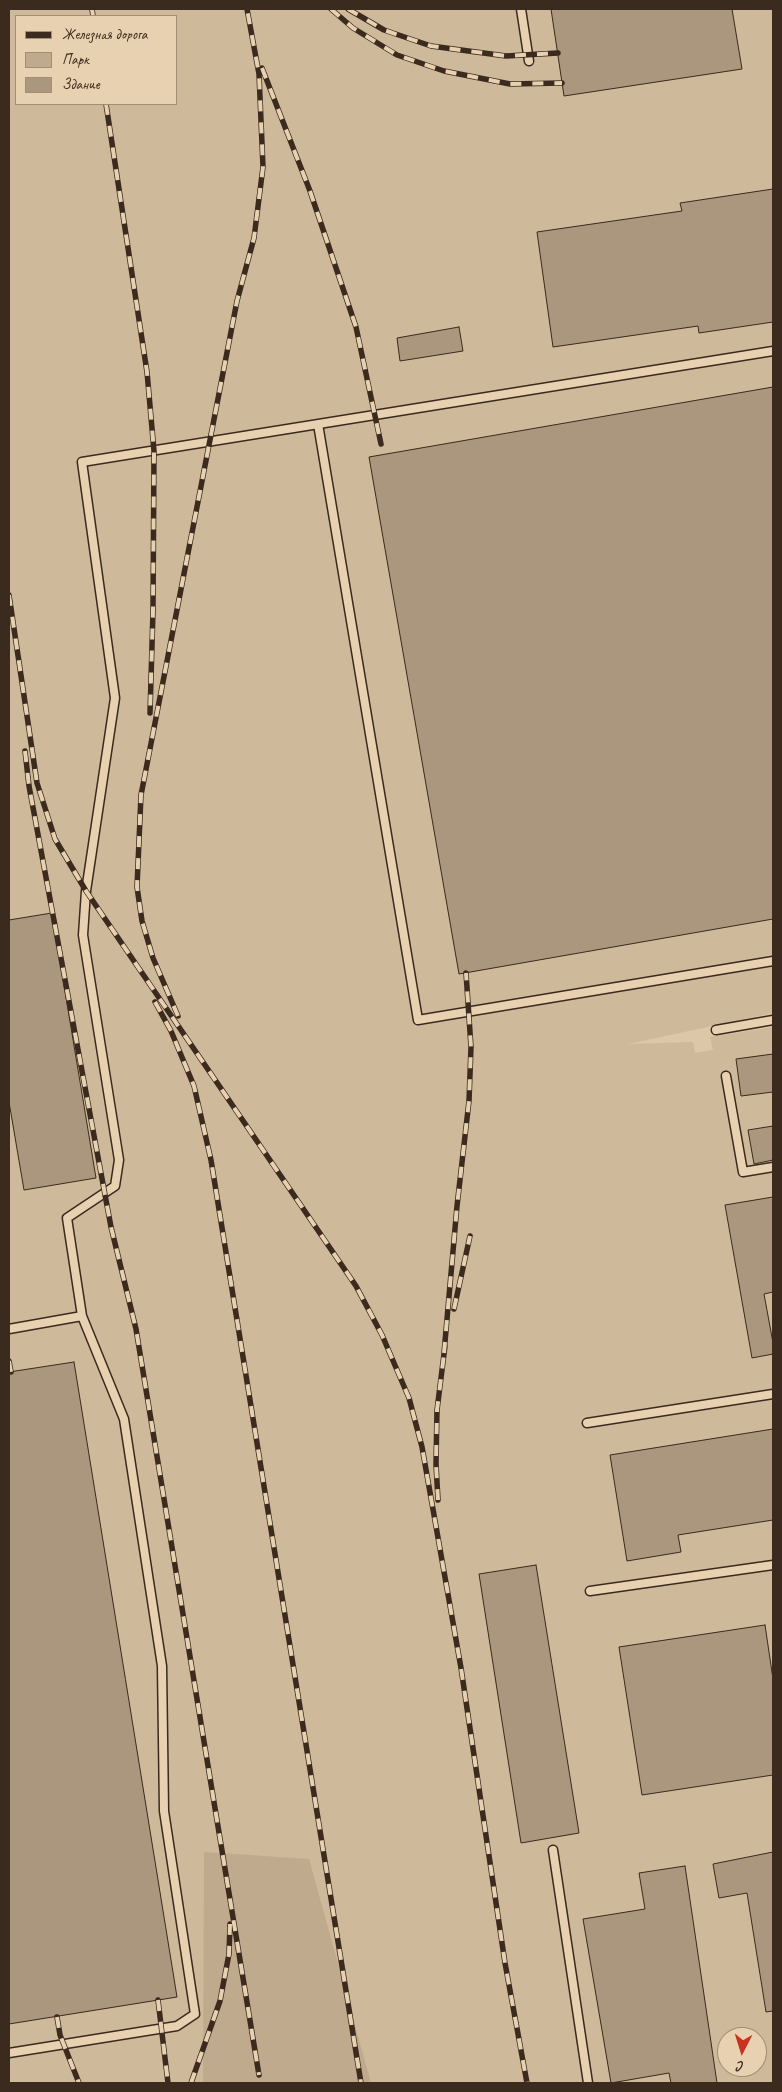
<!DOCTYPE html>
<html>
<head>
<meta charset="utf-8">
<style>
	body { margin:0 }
	#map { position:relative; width:782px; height:2092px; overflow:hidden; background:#ddc7a7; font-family:Caveat,sans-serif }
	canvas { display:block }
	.frame { position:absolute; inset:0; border:10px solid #3b2a1e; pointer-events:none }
	.legend { position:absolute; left:15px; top:15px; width:162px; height:90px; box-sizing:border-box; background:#e7d1b0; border:1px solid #a28e76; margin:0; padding:6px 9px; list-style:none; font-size:15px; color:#3b2a1e }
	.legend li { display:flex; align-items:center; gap:10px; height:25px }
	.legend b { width:25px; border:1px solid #a28e76 }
	.north { position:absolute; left:717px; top:2027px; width:50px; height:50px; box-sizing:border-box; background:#e7d1b0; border:1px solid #a28e76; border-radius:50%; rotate:185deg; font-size:14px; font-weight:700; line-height:20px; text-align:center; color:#3b2a1e }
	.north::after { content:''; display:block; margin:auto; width:18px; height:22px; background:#c8321e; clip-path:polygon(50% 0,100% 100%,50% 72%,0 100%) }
</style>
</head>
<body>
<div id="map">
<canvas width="782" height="2092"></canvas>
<div class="frame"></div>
<ul class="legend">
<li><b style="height:6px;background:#3b2a1e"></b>Железная дорога</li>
<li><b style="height:14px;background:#bfaa8e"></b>Парк</li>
<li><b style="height:14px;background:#aa977d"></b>Здание</li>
</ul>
<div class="north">С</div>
</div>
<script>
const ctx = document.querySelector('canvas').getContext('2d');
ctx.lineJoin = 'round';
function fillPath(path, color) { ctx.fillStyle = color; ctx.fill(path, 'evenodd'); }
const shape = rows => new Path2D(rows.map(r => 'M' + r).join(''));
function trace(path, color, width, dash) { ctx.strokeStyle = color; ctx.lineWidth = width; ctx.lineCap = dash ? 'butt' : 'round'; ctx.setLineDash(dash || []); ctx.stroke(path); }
fillPath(shape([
	[9,9,773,9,773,1013,628,1044,693,1042,695,1053,713,1050,710,1037,773,1027,773,2083,9,2083],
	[16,16,176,16,176,104,16,104],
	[727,2037,757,2037,757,2067,727,2067]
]), '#ceb99a');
fillPath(shape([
	[204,1852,309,1859,371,2083,203,2083]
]), '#bfaa8e');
const building = shape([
	[551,9,732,9,742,69,564,96,551,9],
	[773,189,773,322,699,333,698,326,553,347,537,232,682,211,680,203,773,189],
	[459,327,463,351,400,361,397,338,459,327],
	[773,387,773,919,459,974,369,457,773,387],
	[52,913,96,1178,24,1190,9,1102,9,920,52,913],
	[773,1054,773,1092,741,1096,736,1059,773,1054],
	[773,1126,773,1160,754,1164,748,1130,773,1126],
	[773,1197,773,1292,764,1294,773,1343,773,1354,752,1358,725,1205,773,1197],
	[74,1362,177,1997,9,2024,9,1372,74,1362],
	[773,1429,773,1520,678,1535,681,1552,627,1561,610,1455,773,1429],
	[536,1565,579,1833,521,1843,479,1574,536,1565],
	[765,1625,773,1679,773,1775,642,1795,619,1647,765,1625],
	[773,1852,773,2011,766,2012,747,1893,719,1898,713,1864,773,1852],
	[685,1866,717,2083,671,2083,669,2073,611,2083,583,1919,645,1909,639,1873,685,1866]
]);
fillPath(building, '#aa977d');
trace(building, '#3b2a1e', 1);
const service = shape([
	[521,9,529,61],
	[318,424,418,1020,773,961],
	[716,1030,773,1020],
	[726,1076,743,1172,773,1167],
	[9,1329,82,1316,67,1218,115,1186,119,1160,83,935,86,891,115,698,82,462,773,351],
	[587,1423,773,1394],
	[590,1591,773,1565],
	[553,1850,588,2083],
	[9,2053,177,2026,195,2014,164,1811,162,1666,124,1419,82,1316]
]);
trace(service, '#3b2a1e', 11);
trace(service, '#e7d1b0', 8);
const rail = shape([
	[92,9,93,16],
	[331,9,353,28,397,55,444,71,510,84,562,83],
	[348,9,384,30,431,46,506,56,558,53],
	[262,68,310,191,356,327,381,444],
	[106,104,147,372,154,451,153,611,150,713],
	[9,595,37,783,55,839,86,891,356,1286,382,1335,409,1398,422,1447,461,1668,505,1963,527,2083],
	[25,751,29,786,111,1227,136,1329,259,2075],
	[155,1002,171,1031,194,1086,211,1160,361,2083],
	[178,1016,153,958,142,921,137,887,141,795,237,301,254,238,263,167,259,74,247,9],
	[454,1309,470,1236],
	[444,1353,457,1206,469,1101,471,1047,466,973],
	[9,1361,11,1372],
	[438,1500,436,1464,437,1410,445,1346],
	[158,2000,168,2083],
	[57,2017,60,2035,79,2083],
	[191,2083,220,2001,229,1954,230,1924]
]);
trace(rail, '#3b2a1e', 5.5);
trace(rail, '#e7d1b0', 4, [11]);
</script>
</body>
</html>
